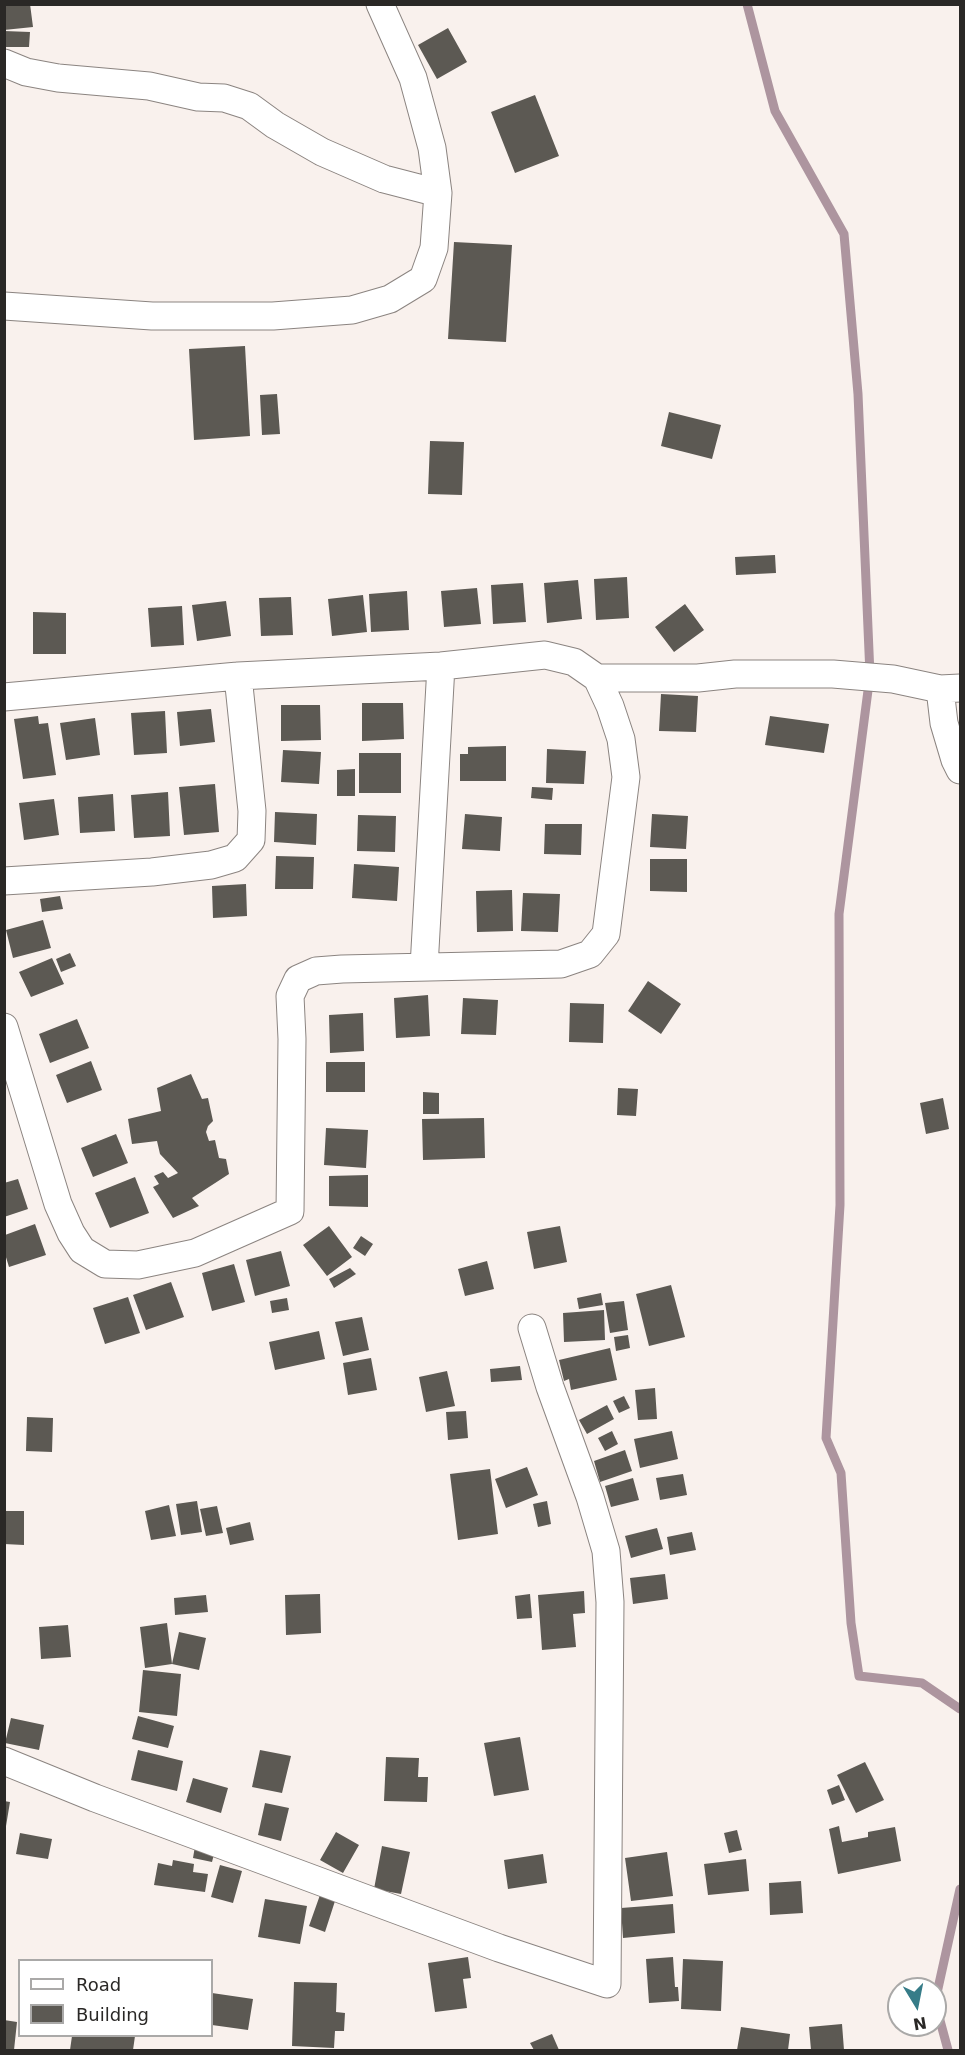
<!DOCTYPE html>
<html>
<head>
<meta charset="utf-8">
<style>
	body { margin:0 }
	#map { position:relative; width:965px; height:2055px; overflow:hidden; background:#f9f1ed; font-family:"DejaVu Sans",sans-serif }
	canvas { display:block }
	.frame { position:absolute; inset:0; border:6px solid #2a2826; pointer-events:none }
	.legend { position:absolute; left:18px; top:1959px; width:195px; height:78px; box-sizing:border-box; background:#fff; border:2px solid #aaa9a8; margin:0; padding:8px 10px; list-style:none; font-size:18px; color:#2a2826 }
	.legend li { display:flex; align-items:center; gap:12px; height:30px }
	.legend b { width:30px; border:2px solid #aaa9a8 }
	.north { position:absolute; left:887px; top:1977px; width:60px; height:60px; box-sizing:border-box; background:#fff; border:2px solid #aaa9a8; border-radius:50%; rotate:170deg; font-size:16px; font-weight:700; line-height:24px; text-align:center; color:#2a2826 }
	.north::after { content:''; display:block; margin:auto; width:21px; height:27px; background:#367c88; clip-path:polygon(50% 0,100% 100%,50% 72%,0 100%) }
</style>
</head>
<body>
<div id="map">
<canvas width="965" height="2055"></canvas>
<div class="frame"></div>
<ul class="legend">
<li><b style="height:8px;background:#fff"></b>Road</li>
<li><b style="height:16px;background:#5c5953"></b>Building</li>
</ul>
<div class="north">N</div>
</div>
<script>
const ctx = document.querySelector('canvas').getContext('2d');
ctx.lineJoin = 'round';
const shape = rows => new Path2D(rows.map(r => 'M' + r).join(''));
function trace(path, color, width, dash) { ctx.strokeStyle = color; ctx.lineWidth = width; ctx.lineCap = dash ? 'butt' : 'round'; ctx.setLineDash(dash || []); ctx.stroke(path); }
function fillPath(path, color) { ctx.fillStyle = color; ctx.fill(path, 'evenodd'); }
trace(shape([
	[747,4,775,111,844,234,858,394,870,675,839,914,840,1205,826,1438,841,1473,851,1623,859,1676,922,1683,960,1709],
	[948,2050,935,2002,960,1889]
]), '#ad959f', 9);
fillPath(shape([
	[4,4,30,4,33,27,4,30],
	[448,28,467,62,437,79,418,45],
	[4,31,30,32,29,47,4,47],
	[535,95,559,156,515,173,491,112],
	[454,242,512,245,506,342,448,339],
	[245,346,250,436,194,440,189,349],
	[277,394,280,434,262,435,260,395],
	[669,412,721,425,712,459,661,446],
	[430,441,464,442,462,495,428,494],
	[775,555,776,573,736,575,735,557],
	[627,577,629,618,596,620,594,579],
	[578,580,582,619,547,623,544,583],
	[523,583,526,622,493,624,491,585],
	[477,588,481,624,444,627,441,591],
	[407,591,409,630,371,632,369,594],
	[363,595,367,632,332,636,328,599],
	[291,597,293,635,261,636,259,598],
	[226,601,231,636,197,641,192,605],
	[685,604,704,630,674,652,655,627],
	[182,606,184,645,151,647,148,608],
	[33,612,66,613,66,654,33,654],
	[661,694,698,696,696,732,659,731],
	[362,703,403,703,404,739,362,741],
	[281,705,320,705,321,740,281,741],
	[211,709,215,742,180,746,177,712],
	[165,711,167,753,134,755,131,713],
	[38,716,39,724,48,723,56,775,23,779,14,719],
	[770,716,829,724,824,753,765,745],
	[95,718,100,755,66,760,60,723],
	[506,746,506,781,460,781,460,754,468,754,468,747],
	[547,749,586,751,584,784,546,783],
	[283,750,321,752,319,784,281,782],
	[359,753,401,753,401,793,359,793],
	[355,769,355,796,337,796,337,770],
	[215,784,219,832,184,835,179,787],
	[532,787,553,788,552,800,531,798],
	[168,792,170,836,134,838,131,795],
	[113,794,115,831,80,833,78,797],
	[54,799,59,835,24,840,19,803],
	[275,812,317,814,316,845,274,842],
	[465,814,502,817,500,851,462,849],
	[652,814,688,816,686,849,650,847],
	[358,815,396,816,395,852,357,851],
	[545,824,582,824,581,855,544,854],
	[276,856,314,857,313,889,275,889],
	[650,859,687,859,687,892,650,891],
	[354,864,399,867,397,901,352,898],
	[246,884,247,916,213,918,212,886],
	[512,890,513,931,477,932,476,891],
	[523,893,560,894,558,932,521,931],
	[60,896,63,909,42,912,40,899],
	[43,920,51,948,13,958,6,930],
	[70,953,76,966,61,972,56,959],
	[52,958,64,984,31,997,19,972],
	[648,981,681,1004,661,1034,628,1011],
	[428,995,430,1036,396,1038,394,998],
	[463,998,498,1000,496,1035,461,1034],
	[570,1003,604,1004,603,1043,569,1042],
	[363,1013,364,1051,330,1053,329,1015],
	[77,1019,89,1048,50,1063,39,1034],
	[91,1061,102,1090,67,1103,56,1075],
	[326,1062,365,1062,365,1092,326,1092],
	[191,1074,202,1099,208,1098,213,1121,208,1126,206,1132,209,1141,215,1140,219,1158,226,1159,229,1174,192,1198,199,1206,173,1218,153,1187,159,1184,154,1176,163,1172,168,1178,178,1173,160,1154,157,1141,132,1144,128,1119,161,1111,157,1088],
	[618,1088,638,1089,636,1116,617,1115],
	[423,1092,439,1093,439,1114,423,1114],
	[943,1098,949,1129,926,1134,920,1103],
	[484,1118,485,1158,423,1160,422,1119],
	[326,1128,368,1130,366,1168,324,1165],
	[116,1134,128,1163,93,1177,81,1148],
	[368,1175,368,1207,329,1206,329,1176],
	[135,1177,149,1213,110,1228,95,1193],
	[18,1179,28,1209,4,1217,4,1183],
	[35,1224,46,1255,9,1267,5,1254,5,1235],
	[329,1226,352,1257,327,1276,303,1245],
	[560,1226,567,1262,534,1269,527,1232],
	[361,1236,373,1244,365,1256,353,1248],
	[281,1251,290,1286,255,1296,246,1260],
	[487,1261,494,1289,465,1296,458,1269],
	[234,1264,245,1302,212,1311,202,1273],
	[350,1268,356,1274,334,1288,329,1279],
	[171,1282,184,1317,146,1330,133,1295],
	[671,1285,685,1337,649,1346,636,1294],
	[601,1293,603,1305,579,1309,577,1298],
	[128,1297,140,1333,105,1344,93,1308],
	[287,1298,289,1310,272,1313,270,1301],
	[624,1301,628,1330,610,1333,605,1303],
	[604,1310,605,1340,564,1342,563,1313],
	[362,1317,369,1350,343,1356,335,1322],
	[319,1331,325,1359,275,1370,269,1342],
	[628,1335,630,1348,616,1351,614,1337],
	[610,1348,617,1380,571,1390,569,1379,564,1381,559,1360],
	[371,1358,377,1390,348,1395,343,1363],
	[520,1366,522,1380,491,1382,490,1369],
	[447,1371,455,1406,426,1412,419,1377],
	[655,1388,657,1419,638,1420,635,1390],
	[624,1396,630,1408,619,1413,613,1401],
	[607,1405,614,1419,587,1434,579,1420],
	[466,1411,468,1438,448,1440,446,1412],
	[27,1417,53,1418,52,1452,26,1451],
	[612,1431,618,1444,605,1451,598,1438],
	[672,1431,678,1459,640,1468,634,1439],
	[625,1450,632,1471,600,1482,594,1461],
	[527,1467,538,1495,506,1508,495,1479],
	[490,1469,498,1534,458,1540,450,1474],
	[683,1474,687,1495,660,1500,656,1478],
	[633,1478,639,1500,611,1507,605,1486],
	[197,1501,202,1532,181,1535,176,1504],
	[547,1501,551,1524,538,1527,533,1504],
	[169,1505,176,1536,151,1540,145,1511],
	[217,1506,223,1533,206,1536,200,1509],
	[4,1511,24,1511,24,1545,4,1544],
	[250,1522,254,1540,230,1545,226,1528],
	[657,1528,663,1549,631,1558,625,1536],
	[692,1532,696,1550,670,1555,667,1537],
	[665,1574,668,1599,633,1604,630,1578],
	[584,1591,585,1613,573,1614,576,1647,542,1650,538,1595],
	[320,1594,321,1633,286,1635,285,1595],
	[530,1594,532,1618,517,1619,515,1596],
	[206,1595,208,1612,175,1615,174,1598],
	[167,1623,172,1664,145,1668,140,1627],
	[68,1625,71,1657,41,1659,39,1627],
	[179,1632,206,1638,199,1670,172,1664],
	[143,1670,181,1674,177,1716,139,1712],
	[138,1716,174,1726,168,1748,132,1739],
	[11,1718,44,1725,39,1750,5,1743],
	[520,1737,529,1790,494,1796,484,1743],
	[138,1750,183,1761,177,1791,131,1780],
	[260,1750,291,1756,282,1793,252,1787],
	[386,1757,419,1758,418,1777,428,1777,427,1802,384,1801],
	[865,1762,884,1800,856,1813,837,1775],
	[193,1778,228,1788,221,1813,186,1802],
	[839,1785,845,1800,832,1805,827,1790],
	[4,1801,10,1802,6,1826,4,1826],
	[265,1803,289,1808,281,1841,258,1835],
	[839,1826,842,1842,868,1837,868,1832,895,1827,901,1861,838,1874,829,1829],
	[737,1830,742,1850,729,1853,724,1833],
	[336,1832,359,1845,343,1873,320,1860],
	[20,1833,52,1839,48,1859,16,1854],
	[195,1846,215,1850,212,1862,193,1858],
	[382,1846,410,1852,401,1894,374,1889],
	[667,1852,673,1896,631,1901,625,1858],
	[543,1854,547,1883,508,1889,504,1860],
	[746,1859,749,1891,708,1895,704,1864],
	[173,1860,194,1864,193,1872,208,1874,205,1892,154,1885,158,1863,172,1866],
	[220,1865,242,1871,233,1903,211,1897],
	[801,1881,803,1913,770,1915,769,1883],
	[320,1895,335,1901,325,1932,309,1926],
	[265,1899,307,1906,300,1944,258,1937],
	[673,1904,675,1933,623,1938,621,1908],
	[468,1957,471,1978,463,1979,467,2008,435,2012,428,1963],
	[673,1957,675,1987,678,1987,679,2001,649,2003,646,1959],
	[683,1959,723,1961,721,2011,681,2009],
	[294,1982,337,1983,336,2012,345,2013,344,2031,335,2031,334,2048,292,2046],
	[212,1993,253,1999,248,2030,212,2025],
	[4,2020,17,2022,14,2050,4,2050],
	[842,2024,844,2050,811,2050,809,2027],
	[741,2027,790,2034,788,2050,737,2050],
	[552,2034,559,2050,534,2050,530,2043],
	[72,2036,135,2036,133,2050,70,2050]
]), '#5c5953');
const street = shape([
	[4,63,26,72,58,78,149,86,198,97,224,98,249,106,275,125,322,152,384,179,438,193],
	[4,306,152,316,273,316,352,310,390,299,423,279,434,248,438,193,432,148,413,78,380,4],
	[597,678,698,678,735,674,833,674,893,679,940,689,960,688],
	[940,689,944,723,955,760,960,770],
	[4,697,238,676,441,666,545,655,574,662,597,678,610,706,621,739,626,777,606,934,590,954,561,964,342,969,316,971,298,979,290,996,292,1039,290,1211,195,1253,138,1265,105,1264,82,1250,71,1233,58,1204,4,1027],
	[4,881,152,872,211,865,235,858,251,840,252,811,238,676],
	[424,967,441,666],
	[4,1761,95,1798,499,1948,607,1984,610,1602,606,1551,590,1497,550,1387,532,1328]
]);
trace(street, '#8b8480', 29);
trace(street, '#fff', 27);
</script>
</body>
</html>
